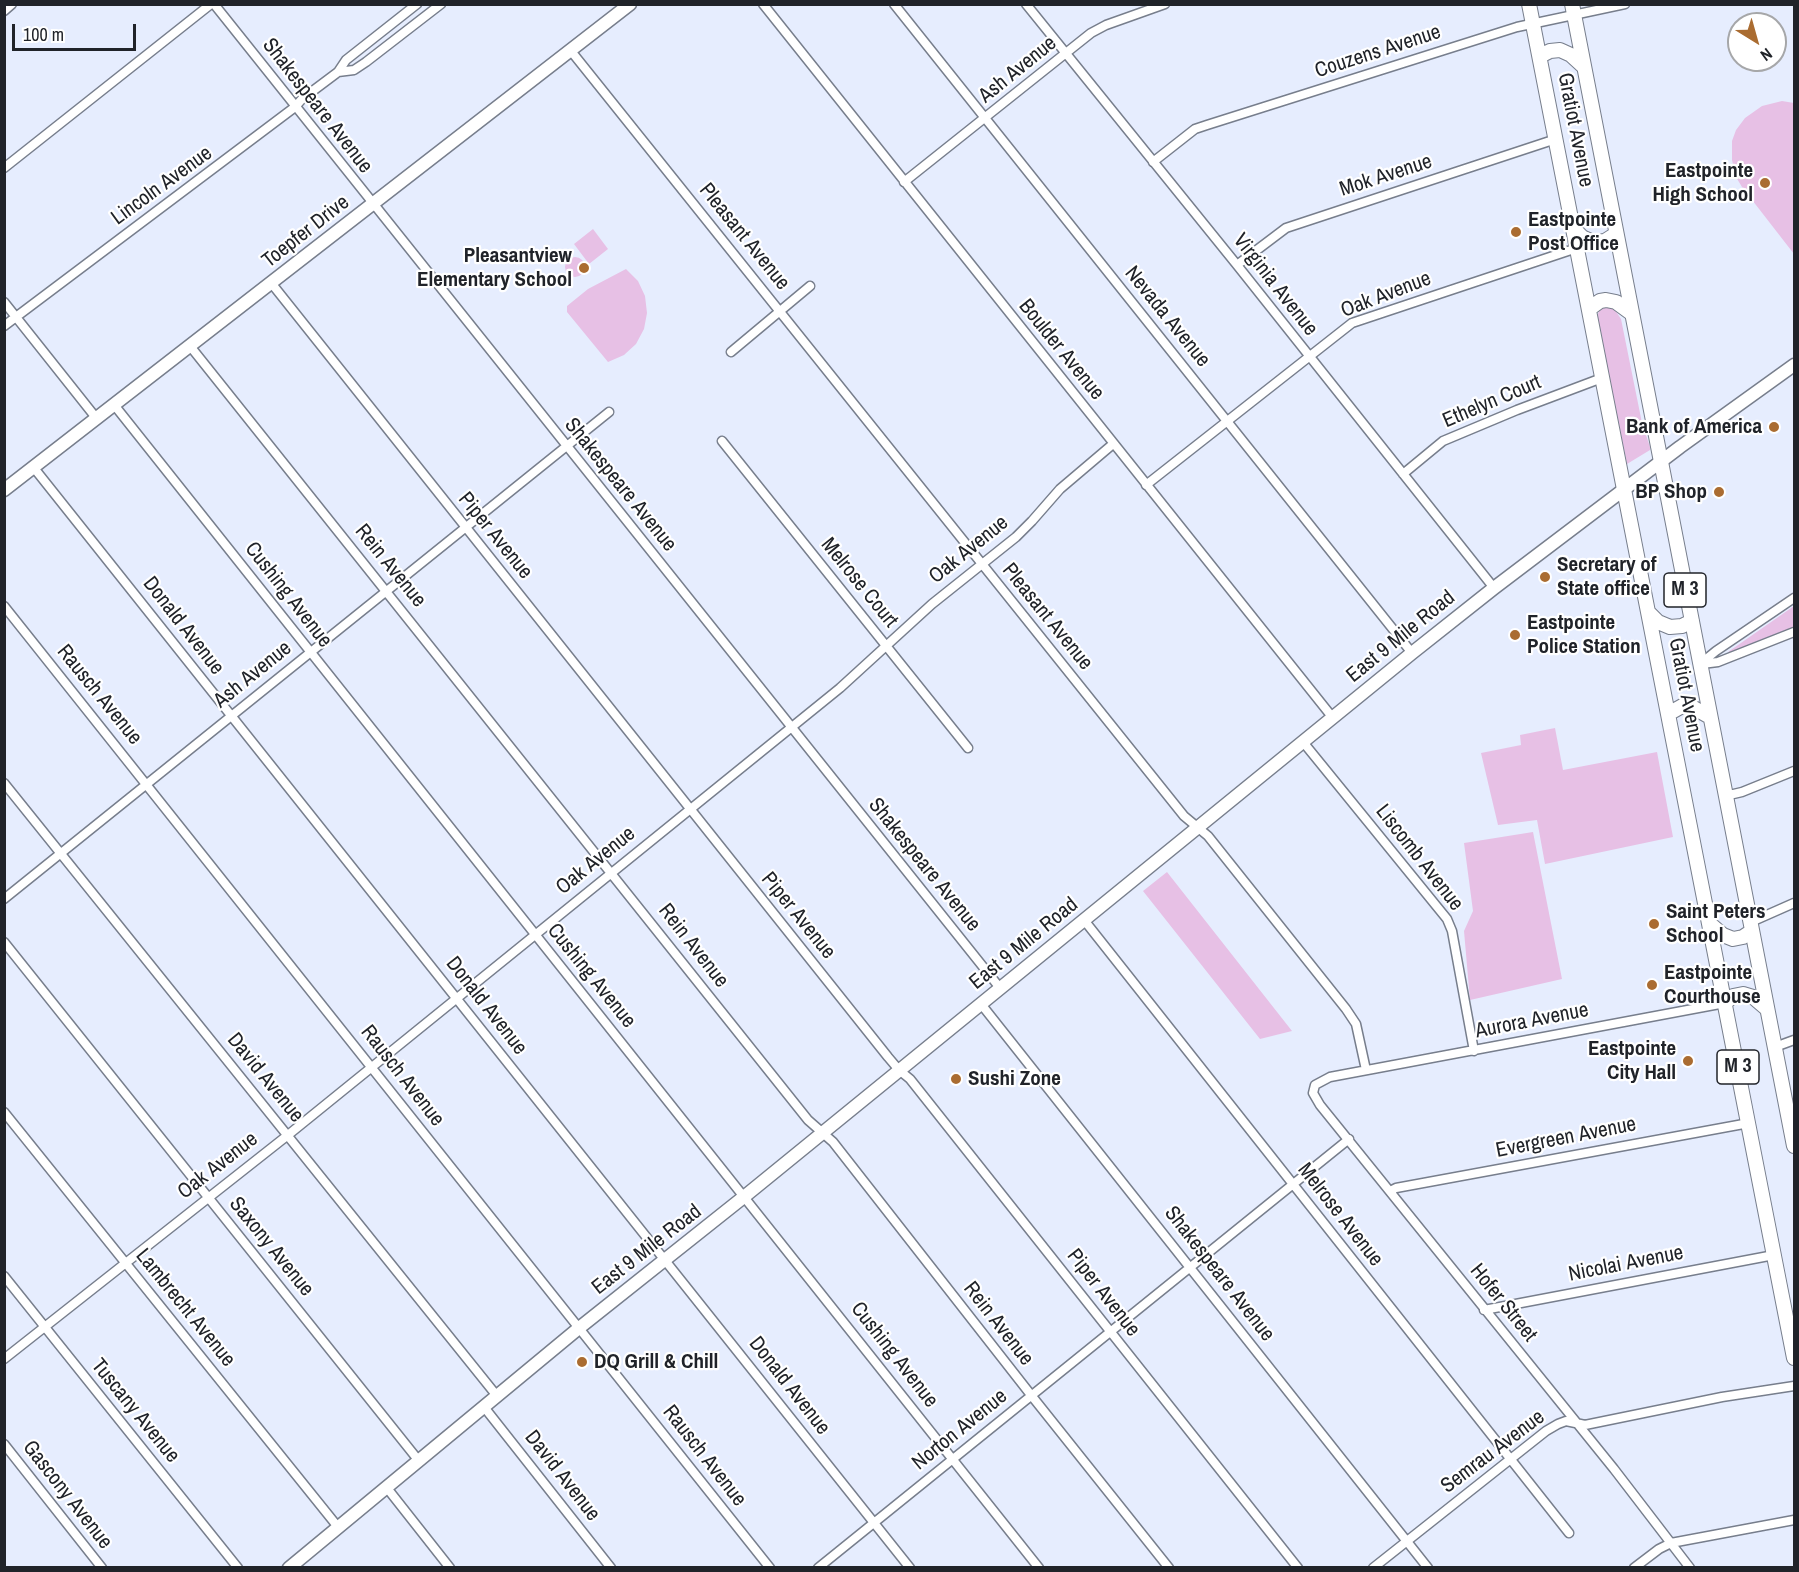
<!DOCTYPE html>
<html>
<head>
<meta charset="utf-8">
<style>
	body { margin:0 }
	#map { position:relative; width:1799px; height:1572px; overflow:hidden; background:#e6edfe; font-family:"Archivo Narrow",sans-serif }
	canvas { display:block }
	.frame { position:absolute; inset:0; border:6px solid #202329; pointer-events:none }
	.north { position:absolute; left:1727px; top:12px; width:60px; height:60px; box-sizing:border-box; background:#fff; border:2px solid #a6a7a9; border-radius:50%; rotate:143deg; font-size:16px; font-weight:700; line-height:24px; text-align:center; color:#202329 }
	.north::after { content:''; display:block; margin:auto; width:21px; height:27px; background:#aa6c31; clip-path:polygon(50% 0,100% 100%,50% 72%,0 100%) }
	.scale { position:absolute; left:12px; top:24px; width:124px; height:27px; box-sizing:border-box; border:3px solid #202329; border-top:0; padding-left:8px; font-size:18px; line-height:21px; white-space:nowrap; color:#202329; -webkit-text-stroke:4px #fff; paint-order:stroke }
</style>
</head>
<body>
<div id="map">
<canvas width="1799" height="1572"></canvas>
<div class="frame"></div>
<div class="north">N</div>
<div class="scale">100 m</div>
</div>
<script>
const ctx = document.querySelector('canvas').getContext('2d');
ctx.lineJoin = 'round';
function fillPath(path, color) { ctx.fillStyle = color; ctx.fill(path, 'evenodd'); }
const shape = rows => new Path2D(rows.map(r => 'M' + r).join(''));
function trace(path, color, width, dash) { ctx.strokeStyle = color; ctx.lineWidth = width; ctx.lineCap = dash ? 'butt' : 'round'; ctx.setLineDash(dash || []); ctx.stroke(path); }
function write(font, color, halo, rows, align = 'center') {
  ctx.font = font + ' "Archivo Narrow",sans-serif'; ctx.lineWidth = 4.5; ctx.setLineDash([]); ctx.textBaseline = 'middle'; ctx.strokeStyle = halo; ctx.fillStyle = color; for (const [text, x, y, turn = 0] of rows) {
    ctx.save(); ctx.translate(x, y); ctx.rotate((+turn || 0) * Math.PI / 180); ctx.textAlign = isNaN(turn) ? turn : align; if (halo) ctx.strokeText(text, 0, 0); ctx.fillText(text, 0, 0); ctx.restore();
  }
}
fillPath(shape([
	[1782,101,1794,103,1794,254,1742,187,1736,177,1732,160,1732,141,1736,130,1745,118,1762,106],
	[593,229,608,249,589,264,574,244],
	'565 267a10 10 0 1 1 20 0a10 10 0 1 1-20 0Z',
	[626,269,638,281,645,296,647,313,644,329,636,344,624,355,608,362,567,312,567,306,588,289],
	[1608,307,1615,310,1621,319,1642,423,1650,447,1650,450,1627,464,1597,316,1600,309],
	[1794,606,1794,627,1731,652,1728,652],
	[1555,728,1563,770,1657,752,1673,837,1545,864,1537,820,1498,825,1481,753,1521,745,1520,735],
	[1533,832,1562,979,1470,1000,1464,931,1473,911,1464,843],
	[1167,872,1292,1031,1260,1039,1143,891]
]), '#e7c0e5');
const street = shape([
	[214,4,1000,988],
	[763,4,1333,718],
	[894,4,1412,653],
	[1026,4,1237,265,1494,588],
	[4,11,12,4],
	[571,51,1184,816,1208,836,1346,1009,1356,1024,1366,1070],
	[338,72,354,70,366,62,441,4],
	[1153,162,1195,129,1207,125,1517,27,1625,4],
	[4,168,211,4],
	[904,182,1091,33,1106,25,1165,4],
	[1237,265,1286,228,1556,139],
	[272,284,888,1057,899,1070,910,1079,1298,1568],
	[4,302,97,419],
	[4,326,295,107,302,99,338,72,346,60,417,4],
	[190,346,808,1120,833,1142,1031,1395,1169,1568],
	[731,352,810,286],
	[115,406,1039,1568],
	[722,441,968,748],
	[34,468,910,1568],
	[1403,474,1443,441,1517,410,1602,378],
	[1146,485,1352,323,1577,248],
	[4,606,770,1568],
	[1700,664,1716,651,1794,598],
	[1702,664,1718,662,1794,632],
	[1303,742,1447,919,1452,931,1474,1051],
	[4,783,497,1396],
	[1725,796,1742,792,1794,771],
	[4,899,609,412],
	[1084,920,1569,1533],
	[1751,922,1794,903],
	[4,942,419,1461],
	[981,1004,1428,1568],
	[1775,1047,1794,1040],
	[4,1112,338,1527],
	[1390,1191,1396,1188,1749,1123],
	[4,1276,238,1568],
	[1484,1310,1774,1255],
	[4,1359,288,1135,840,688,932,604,1016,537,1032,521,1060,489,1113,444],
	[484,1407,611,1568],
	[4,1444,102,1568],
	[387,1488,450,1568],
	[818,1568,1349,1139],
	[1373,1568,1546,1431,1558,1424,1566,1421,1585,1425,1722,1397,1794,1386],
	[1634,1568,1659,1549,1671,1543,1794,1520],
	[1690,1568,1614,1469,1320,1105,1313,1093,1315,1085,1330,1077,1725,1003]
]);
const secondary = shape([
	[4,490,630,4],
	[289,1568,579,1328,745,1196,1412,653,1494,588,1680,447,1794,365]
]);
const primary = shape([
	[1529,4,1794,1358],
	[1572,4,1794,1146],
	[1540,56,1550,51,1560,50,1571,55,1583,66],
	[1573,228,1582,237,1593,242,1605,241,1616,234],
	[1589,309,1600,301,1606,300,1616,302,1631,313],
	[1648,612,1658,622,1670,627,1682,626,1692,621],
	[1668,714,1684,705,1694,708,1710,717],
	[1709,923,1723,935,1733,939,1743,937,1752,931],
	[1725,1003,1733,996,1743,994,1753,997,1767,1009]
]);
trace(street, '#777e8c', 11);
trace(secondary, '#777e8c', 15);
trace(primary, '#777e8c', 16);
trace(street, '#fff', 8);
trace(secondary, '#fff', 12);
trace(primary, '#fff', 14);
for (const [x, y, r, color] of [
	[1765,183,6,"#aa6c31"],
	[1516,232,6,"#aa6c31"],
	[584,268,6,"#aa6c31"],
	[1774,427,6,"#aa6c31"],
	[1719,492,6,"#aa6c31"],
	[1545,577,6,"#aa6c31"],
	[1515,635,6,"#aa6c31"],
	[1654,924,6,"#aa6c31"],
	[1652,985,6,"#aa6c31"],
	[1688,1061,6,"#aa6c31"],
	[956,1079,6,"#aa6c31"],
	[582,1362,6,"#aa6c31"]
]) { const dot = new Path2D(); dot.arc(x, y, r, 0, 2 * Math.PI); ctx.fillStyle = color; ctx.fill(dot); trace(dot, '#fff', 2); }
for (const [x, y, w] of [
	[1685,590,42],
	[1738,1067,42]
]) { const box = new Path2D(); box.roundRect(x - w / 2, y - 17, w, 34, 4.5); ctx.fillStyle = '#fff'; ctx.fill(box); trace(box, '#202329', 1.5); }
write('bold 20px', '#202329', null, [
	["M 3",1685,590],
	["M 3",1738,1067]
]);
write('21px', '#202329', '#fff', [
	["Couzens Avenue",1378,52,-18],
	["Ash Avenue",1018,70,-39],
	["Shakespeare Avenue",317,106,52],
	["Gratiot Avenue",1575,130,79],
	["Mok Avenue",1386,176,-18],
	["Lincoln Avenue",162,186,-36],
	["Toepfer Drive",306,232,-38],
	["Pleasant Avenue",744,237,51],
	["Virginia Avenue",1275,285,52],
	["Oak Avenue",1386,295,-21],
	["Nevada Avenue",1167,317,51],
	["Boulder Avenue",1061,350,51],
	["Ethelyn Court",1492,402,-23],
	["Shakespeare Avenue",620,485,51],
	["Piper Avenue",495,536,51],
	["Oak Avenue",969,550,-39],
	["Rein Avenue",390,566,51],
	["Melrose Court",859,583,51],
	["Cushing Avenue",288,595,52],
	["Pleasant Avenue",1047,617,51],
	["Donald Avenue",183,626,52],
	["East 9 Mile Road",1401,637,-39],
	["Ash Avenue",253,675,-39],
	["Rausch Avenue",99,695,51],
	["Gratiot Avenue",1686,695,79],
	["Liscomb Avenue",1419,858,52],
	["Oak Avenue",596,861,-39],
	["Shakespeare Avenue",924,865,51],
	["Piper Avenue",798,916,51],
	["East 9 Mile Road",1024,944,-39],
	["Rein Avenue",693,946,52],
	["Cushing Avenue",591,976,51],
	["Donald Avenue",486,1006,52],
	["Aurora Avenue",1532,1021,-11],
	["Rausch Avenue",402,1076,52],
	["David Avenue",265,1078,51],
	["Evergreen Avenue",1566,1138,-11],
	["Oak Avenue",218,1166,-38],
	["Melrose Avenue",1340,1215,52],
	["Saxony Avenue",271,1247,51],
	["East 9 Mile Road",647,1250,-38],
	["Nicolai Avenue",1626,1264,-11],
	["Shakespeare Avenue",1219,1274,52],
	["Piper Avenue",1103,1293,52],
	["Hofer Street",1503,1303,51],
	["Lambrecht Avenue",185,1308,51],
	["Rein Avenue",998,1324,52],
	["Cushing Avenue",894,1355,52],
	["Donald Avenue",789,1386,52],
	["Tuscany Avenue",135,1411,51],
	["Norton Avenue",960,1430,-39],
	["Semrau Avenue",1493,1452,-37],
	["Rausch Avenue",704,1456,52],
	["David Avenue",562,1476,52],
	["Gascony Avenue",67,1495,52]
]);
write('bold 21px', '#202329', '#fff', [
	["Eastpointe",1753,171,"right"],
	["High School",1753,195,"right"],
	["Eastpointe",1528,220],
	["Post Office",1528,244],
	["Pleasantview",572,256,"right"],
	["Elementary School",572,280,"right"],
	["Bank of America",1762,427,"right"],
	["BP Shop",1707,492,"right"],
	["Secretary of",1557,565],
	["State office",1557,589],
	["Eastpointe",1527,623],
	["Police Station",1527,647],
	["Saint Peters",1666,912],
	["School",1666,936],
	["Eastpointe",1664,973],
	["Courthouse",1664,997],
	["Eastpointe",1676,1049,"right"],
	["City Hall",1676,1073,"right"],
	["Sushi Zone",968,1079],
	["DQ Grill & Chill",594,1362]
], 'left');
</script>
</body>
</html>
